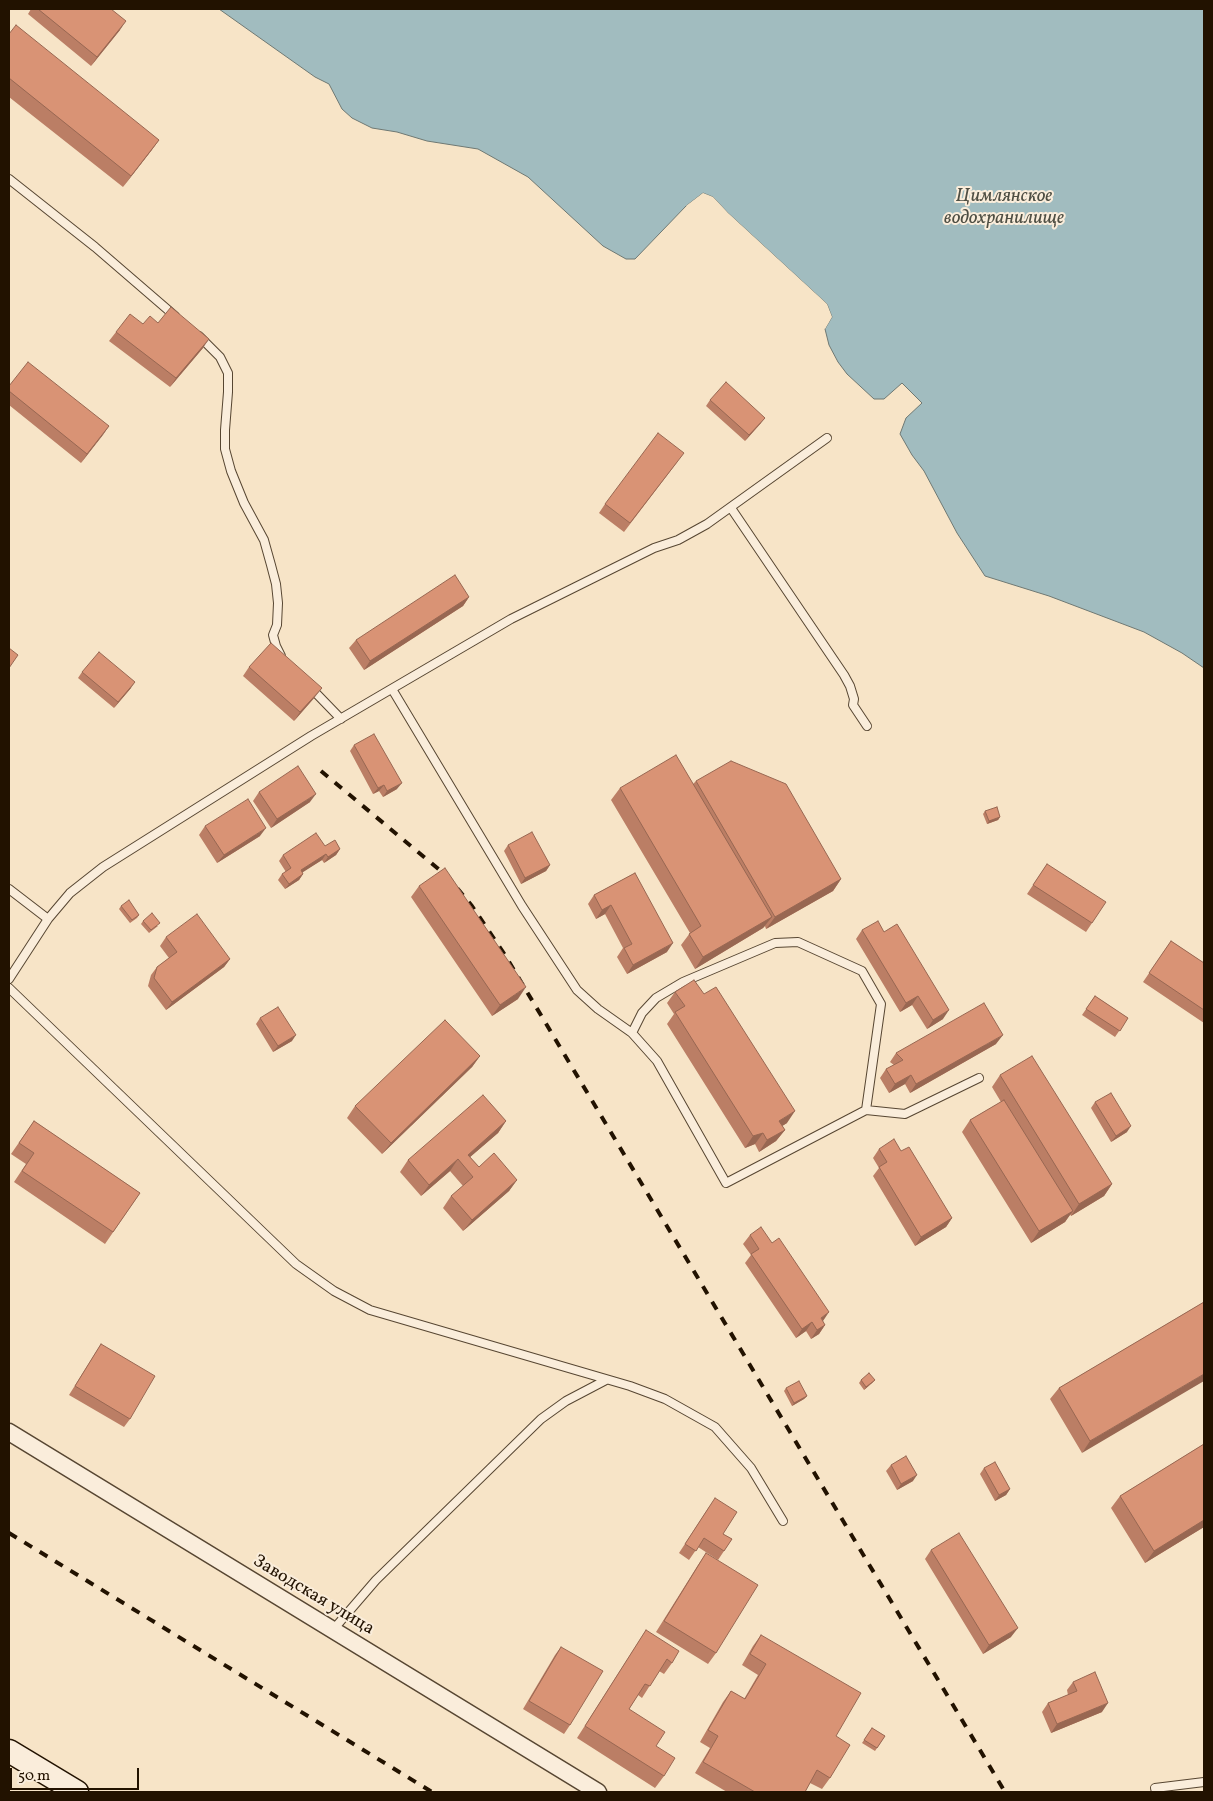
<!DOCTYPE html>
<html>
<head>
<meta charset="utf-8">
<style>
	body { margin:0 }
	#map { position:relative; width:1213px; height:1801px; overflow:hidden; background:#f7e4c7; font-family:Vollkorn,serif }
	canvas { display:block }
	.frame { position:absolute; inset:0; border:10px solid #221200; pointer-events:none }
	.scale { position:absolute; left:10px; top:1768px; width:129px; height:22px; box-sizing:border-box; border:2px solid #221200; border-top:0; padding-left:6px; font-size:15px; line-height:18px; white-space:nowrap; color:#221200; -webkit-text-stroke:4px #faeddb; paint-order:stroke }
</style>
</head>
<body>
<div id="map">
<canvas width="1213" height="1801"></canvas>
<div class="frame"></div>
<div class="scale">50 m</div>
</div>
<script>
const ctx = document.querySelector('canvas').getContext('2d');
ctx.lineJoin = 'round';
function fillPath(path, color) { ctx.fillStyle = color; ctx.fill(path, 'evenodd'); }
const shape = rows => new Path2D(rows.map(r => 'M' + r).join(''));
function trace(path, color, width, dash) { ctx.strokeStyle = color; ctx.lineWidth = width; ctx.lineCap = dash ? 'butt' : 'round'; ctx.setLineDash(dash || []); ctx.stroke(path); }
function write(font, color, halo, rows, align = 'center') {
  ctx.font = font + ' Vollkorn,serif'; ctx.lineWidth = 4; ctx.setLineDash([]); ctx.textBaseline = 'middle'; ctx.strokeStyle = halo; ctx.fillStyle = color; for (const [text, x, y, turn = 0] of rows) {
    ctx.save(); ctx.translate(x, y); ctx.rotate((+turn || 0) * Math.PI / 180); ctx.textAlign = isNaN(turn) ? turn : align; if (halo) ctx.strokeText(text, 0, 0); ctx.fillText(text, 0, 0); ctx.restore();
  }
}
const water = shape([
	[219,9,1204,9,1204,668,1182,653,1144,632,1049,596,985,576,957,533,924,471,912,455,900,434,906,418,922,403,902,383,884,399,874,399,847,374,838,362,829,345,825,329,832,317,827,304,728,213,713,197,703,193,686,206,635,259,626,259,603,246,528,177,478,149,427,141,397,132,372,128,352,118,342,109,329,84,315,77,219,9]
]);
fillPath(water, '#a1bcbf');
trace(water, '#6e7873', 1);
fillPath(shape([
	[703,193,713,197,728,213,827,304,832,317,825,329,823,327,829,317,825,305,726,215,711,199,704,196,688,208,686,206]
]), '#f7e4c7');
const lane = shape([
	[9,179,95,247,175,316],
	[199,336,220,357,228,373,228,392,225,430,225,449,231,471,244,503,264,540,271,565,276,584,278,603,277,625,273,635,276,646,281,656],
	[731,508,844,675,850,686,854,699,853,705,867,726],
	[311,688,341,719],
	[392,689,522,906,577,990,598,1009,632,1033,657,1061,726,1183,866,1110,905,1114,979,1078],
	[9,889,48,919],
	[9,979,48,919,70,893,103,867,311,736,511,619,654,548,678,540,707,524,827,438],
	[9,988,296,1264,334,1291,370,1310,630,1386,665,1399,715,1427,751,1468,783,1521],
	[632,1033,642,1013,656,998,683,982,775,943,798,942,862,971,881,1004,866,1110],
	[332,1631,376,1580,541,1419,566,1401,606,1380],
	[1156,1792,1155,1788,1204,1782]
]);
const street = shape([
	[9,1432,598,1792]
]);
const secondary = shape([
	[9,1751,77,1792]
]);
trace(lane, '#574632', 10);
trace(street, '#574632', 19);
trace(secondary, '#221200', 25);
trace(lane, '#faeddb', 8);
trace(street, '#faeddb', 16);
trace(secondary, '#faeddb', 22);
trace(shape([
	[321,771,448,877,472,906,505,955,1005,1792],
	[9,1533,432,1792]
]), '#221200', 4, [9, 9]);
fillPath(shape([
	[31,9,111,9,120,30,91,66,28,14],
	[9,34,159,140,151,151,123,187,9,97],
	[158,323,203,348,170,387,109,341,116,332,143,324],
	[9,386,109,426,81,463,9,405],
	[710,400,761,423,745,441,706,406],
	[678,461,624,532,599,513,605,504],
	[469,597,463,606,364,670,349,648,356,640],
	[249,667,315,697,294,721,243,676],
	[82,672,131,688,114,708,78,678],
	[354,745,397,789,383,797,379,791,373,794,350,751],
	[696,781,841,879,833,891,766,929,765,926,763,928,695,969,681,945,690,933,611,800,620,788,693,784],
	[259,792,310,802,271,828,253,801],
	[985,811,1000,817,998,820,987,824,983,814],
	[205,826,260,836,217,863,199,835],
	[508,845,550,865,546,871,521,884,504,851],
	[325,846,340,849,336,855,324,863,322,860,302,872,303,874,299,880,285,889,278,880,282,874,286,872,279,861,283,855],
	[1047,864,1092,923,1086,932,1027,894],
	[635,873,667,952,627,974,617,957,623,948,605,914,596,919,588,904,594,895],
	[419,886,518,999,492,1016,411,897],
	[121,906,139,915,137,918,130,923,119,909],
	[143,921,158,926,149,933,141,924],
	[862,930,884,932,943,1019,927,1029,912,1005,900,1012,856,939],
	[166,937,230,959,224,967,166,1010,148,986,151,975,157,967,169,958,160,946],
	[1171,941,1204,963,1204,1023,1143,982],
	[675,992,787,1123,782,1126,785,1130,776,1141,759,1152,755,1144,745,1148,667,1024,674,1014,667,1003],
	[1095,996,1128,1018,1115,1037,1082,1015],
	[260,1018,292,1041,273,1052,256,1024],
	[996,1044,910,1093,905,1084,889,1093,880,1078,886,1069,894,1065,890,1062,896,1053],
	[480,1056,472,1067,382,1154,347,1118,355,1106],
	[1000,1075,1112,1184,1104,1196,1071,1216,1070,1214,1065,1222,1031,1243,962,1132,970,1120,1001,1102,992,1087],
	[1095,1102,1127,1132,1111,1142,1091,1108],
	[34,1121,140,1193,105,1244,14,1182,26,1164,11,1154],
	[506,1121,498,1133,470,1157,479,1167,517,1180,509,1191,463,1231,443,1208,451,1196,463,1186,450,1171,421,1196,400,1172,408,1160],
	[879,1149,952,1218,946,1227,915,1246,873,1176,879,1168,873,1158],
	[750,1235,825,1325,819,1334,811,1339,806,1331,796,1338,745,1263,751,1255,743,1244],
	[1204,1302,1082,1453,1050,1399,1059,1388],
	[101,1344,130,1419,124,1427,69,1395],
	[861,1380,875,1380,872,1383,864,1390,859,1383],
	[786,1388,807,1396,804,1399,792,1406,784,1391],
	[1204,1444,1204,1527,1145,1563,1111,1508,1120,1496],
	[891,1465,913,1481,897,1490,886,1471],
	[984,1468,1010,1489,1006,1495,995,1501,980,1474],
	[709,1507,723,1534,732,1539,718,1560,698,1547,689,1560,679,1553],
	[931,1550,1011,1637,983,1654,925,1559],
	[706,1553,716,1653,708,1664,656,1632,698,1565],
	[646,1630,672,1663,664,1674,659,1671,642,1698,638,1695,629,1709,656,1746,664,1776,655,1788,577,1738],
	[761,1635,836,1736,830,1778,822,1789,810,1783,805,1792,727,1792,695,1773,710,1748,700,1742,723,1702,731,1691,744,1699,758,1675,742,1665,753,1646],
	[561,1647,570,1725,564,1734,523,1709,555,1655],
	[1073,1682,1102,1712,1051,1733,1042,1712,1048,1703,1068,1695,1067,1690],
	[872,1728,885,1736,875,1751,862,1743]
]), '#bb7e65');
fillPath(shape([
	[126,21,120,30,91,66,97,57],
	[159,140,151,151,123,187,131,176],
	[209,339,203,348,170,387,176,378],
	[765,418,761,423,745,441,749,435],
	[109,426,103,435,81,463,87,454],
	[469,597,463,606,364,670,370,661],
	[135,682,131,688,114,708,118,702],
	[322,688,315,697,294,721,300,712],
	[402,783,397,789,383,797,387,791],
	[384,785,379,791,373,794,378,788],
	[316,794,310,802,271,828,277,819],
	[1000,817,998,820,987,824,989,821],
	[266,828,260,836,217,863,224,855],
	[340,849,336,855,324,863,328,857],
	[326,854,322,860,297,876,301,870],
	[550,865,546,871,521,884,525,878],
	[303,874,299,880,285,889,289,884],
	[841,879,833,891,766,929,775,917],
	[611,905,605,914,596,919,602,910],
	[772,917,763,928,695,969,703,957],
	[673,943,667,952,627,974,633,965],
	[230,959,224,967,166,1010,172,1002],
	[526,987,518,999,492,1016,500,1005],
	[918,996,912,1005,900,1012,906,1003],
	[949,1010,943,1019,927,1029,933,1020],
	[296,1035,292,1041,273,1052,278,1046],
	[1003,1035,996,1044,910,1093,916,1084],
	[480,1056,472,1067,382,1154,391,1143],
	[911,1075,905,1084,889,1093,895,1084],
	[795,1111,787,1123,771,1133,779,1121],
	[506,1121,498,1133,462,1164,468,1155],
	[1131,1126,1127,1132,1111,1142,1116,1136],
	[785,1130,776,1141,759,1152,767,1140],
	[763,1133,755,1144,745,1148,753,1136],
	[458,1159,450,1171,421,1196,429,1185],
	[517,1180,509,1191,463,1231,472,1220],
	[1112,1184,1104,1196,1071,1216,1079,1204],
	[1073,1211,1065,1222,1031,1243,1039,1231],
	[952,1218,946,1227,915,1246,921,1237],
	[829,1312,823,1321,821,1318],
	[812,1322,806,1331,796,1338,802,1329],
	[825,1325,819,1334,811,1339,817,1330],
	[1204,1374,1204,1381,1082,1453,1090,1441],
	[875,1380,872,1383,864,1390,866,1387],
	[807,1396,804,1399,792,1406,794,1403],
	[917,1475,913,1481,897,1490,901,1484],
	[1010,1489,1006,1495,995,1501,999,1495],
	[1204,1520,1204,1527,1145,1563,1154,1551],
	[1018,1628,1011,1637,983,1654,989,1645],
	[1108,1703,1102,1712,1051,1733,1057,1724]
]), '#986752');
const building = shape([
	[38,9,111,9,126,21,97,57,38,9],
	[16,25,159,140,131,176,9,78,9,34,16,25],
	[171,307,209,339,176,378,116,332,130,314,143,324,150,316,158,323,171,307],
	[28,362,109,426,87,454,9,391,9,386,28,362],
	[726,382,765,418,749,435,710,400,726,382],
	[658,433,684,453,630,523,605,504,658,433],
	[455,575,469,597,370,661,356,640,455,575],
	[271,643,322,688,300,712,249,667,271,643],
	[9,648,18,655,9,668,9,648],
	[99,652,135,682,118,702,82,672,99,652],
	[374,734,402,783,387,791,384,785,378,788,354,745,374,734],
	[676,755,772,917,703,957,689,934,701,926,620,788,676,755],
	[731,761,786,784,841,879,775,917,696,781,731,761],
	[298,766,316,794,277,819,259,792,298,766],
	[248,799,266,828,224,855,205,826,248,799],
	[997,807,1000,817,989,821,985,811,997,807],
	[532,832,550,865,525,878,508,845,532,832],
	[316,833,325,846,335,840,340,849,328,857,326,854,301,870,303,874,289,884,282,874,291,868,283,855,316,833],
	[1047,864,1106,902,1092,923,1033,885,1047,864],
	[445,868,526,987,500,1005,419,886,445,868],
	[635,873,673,943,633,965,624,948,632,944,611,905,602,910,594,895,635,873],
	[129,900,139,915,132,920,121,906,129,900],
	[152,913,160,923,151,930,143,921,152,913],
	[197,914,230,959,172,1002,154,978,157,967,177,952,166,937,197,914],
	[878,921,884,932,897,924,949,1010,933,1020,918,996,906,1003,862,930,878,921],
	[1171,941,1204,963,1204,1010,1149,973,1171,941],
	[694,980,704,994,716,987,795,1111,779,1121,785,1130,767,1140,763,1133,753,1136,675,1012,685,1006,675,992,694,980],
	[1095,996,1128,1018,1120,1031,1086,1009,1095,996],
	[984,1003,1003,1035,916,1084,911,1075,895,1084,886,1069,903,1060,896,1053,984,1003],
	[278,1007,296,1035,278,1046,260,1018,278,1007],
	[445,1020,480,1056,391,1143,355,1106,445,1020],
	[1032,1056,1112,1184,1079,1204,1000,1075,1032,1056],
	[1111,1093,1131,1126,1116,1136,1095,1102,1111,1093],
	[483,1095,506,1121,468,1155,479,1167,494,1153,517,1180,472,1220,451,1196,473,1177,458,1159,429,1185,408,1160,483,1095],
	[1004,1100,1073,1211,1039,1231,970,1120,1004,1100],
	[34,1121,140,1193,113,1232,22,1171,34,1153,19,1143,34,1121],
	[894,1139,901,1151,909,1147,952,1218,921,1237,879,1167,887,1162,879,1149,894,1139],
	[761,1227,772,1243,779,1238,829,1312,821,1318,825,1325,817,1330,812,1322,802,1329,751,1254,759,1249,750,1235,761,1227],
	[1204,1302,1204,1374,1090,1441,1059,1388,1204,1302],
	[101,1344,155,1376,130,1419,75,1386,101,1344],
	[869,1373,875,1380,866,1387,861,1380,869,1373],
	[799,1381,807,1396,794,1403,786,1388,799,1381],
	[1204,1444,1204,1520,1154,1551,1120,1496,1204,1444],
	[906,1456,917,1475,901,1484,891,1465,906,1456],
	[995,1462,1010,1489,999,1495,984,1468,995,1462],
	[715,1498,737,1512,723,1534,732,1539,724,1551,704,1538,696,1551,685,1544,715,1498],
	[959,1533,1018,1628,989,1645,931,1550,959,1533],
	[706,1553,758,1585,716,1653,664,1621,706,1553],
	[646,1630,679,1651,672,1663,667,1659,650,1686,645,1684,629,1709,665,1732,656,1746,675,1758,664,1776,585,1726,646,1630],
	[761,1635,861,1693,836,1736,850,1745,830,1778,817,1770,805,1792,755,1792,703,1762,718,1736,708,1730,731,1691,745,1699,766,1664,750,1654,761,1635],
	[561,1647,603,1671,570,1725,529,1701,561,1647],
	[1095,1672,1108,1703,1057,1724,1048,1703,1077,1691,1073,1682,1095,1672],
	[872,1728,885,1736,877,1748,864,1740,872,1728]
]);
fillPath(building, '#d99375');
trace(building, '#986752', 1);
write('18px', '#221200', '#faeddb', [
	["Заводская улица",313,1596,31]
]);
write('italic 19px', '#4e4e43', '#faeddb', [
	["Цимлянское",1004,198],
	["водохранилище",1004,220]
]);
</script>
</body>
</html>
